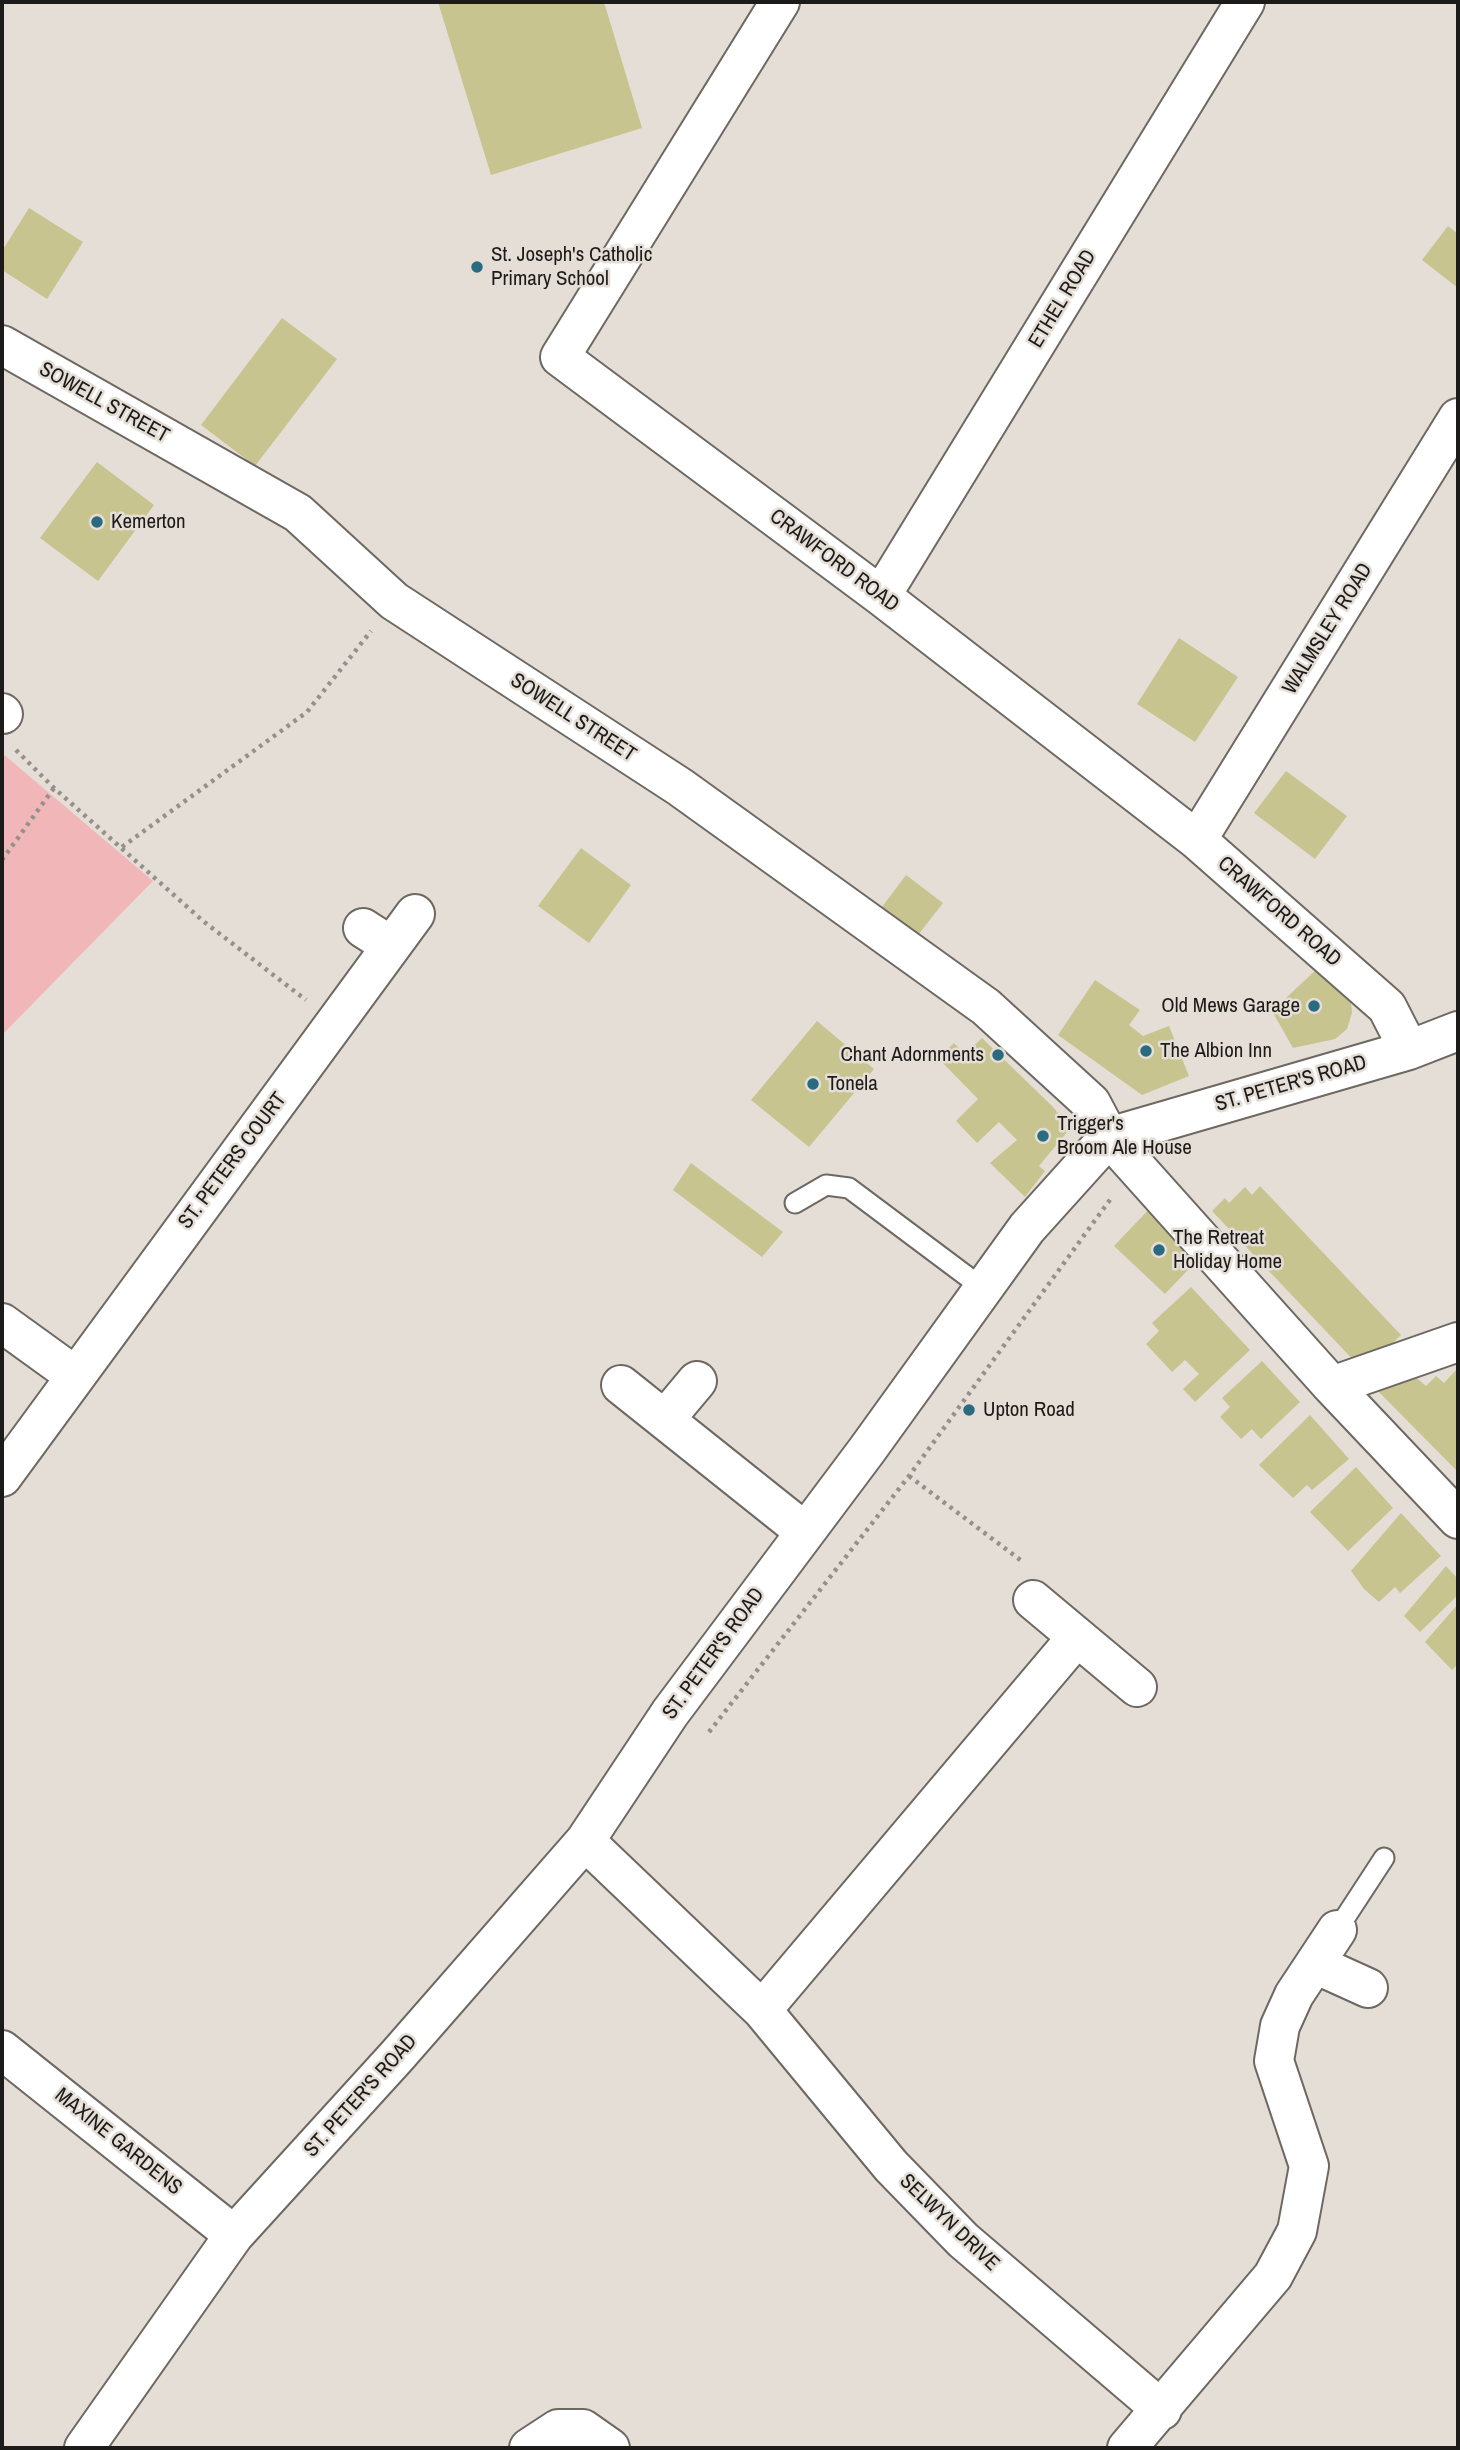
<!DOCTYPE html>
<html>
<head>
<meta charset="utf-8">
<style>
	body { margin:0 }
	#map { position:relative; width:1460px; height:2450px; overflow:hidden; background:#e4ded7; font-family:"Archivo Narrow",sans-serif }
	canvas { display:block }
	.frame { position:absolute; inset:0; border:4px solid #1d1b19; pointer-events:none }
</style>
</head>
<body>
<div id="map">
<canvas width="1460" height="2450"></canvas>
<div class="frame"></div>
</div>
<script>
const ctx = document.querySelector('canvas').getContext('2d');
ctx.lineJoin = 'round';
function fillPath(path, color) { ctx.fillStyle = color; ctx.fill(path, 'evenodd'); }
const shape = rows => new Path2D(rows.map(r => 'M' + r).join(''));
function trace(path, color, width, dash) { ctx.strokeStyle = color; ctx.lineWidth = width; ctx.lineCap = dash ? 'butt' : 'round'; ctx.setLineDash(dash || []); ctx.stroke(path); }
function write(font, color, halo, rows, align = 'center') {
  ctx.font = font + ' "Archivo Narrow",sans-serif'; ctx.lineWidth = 5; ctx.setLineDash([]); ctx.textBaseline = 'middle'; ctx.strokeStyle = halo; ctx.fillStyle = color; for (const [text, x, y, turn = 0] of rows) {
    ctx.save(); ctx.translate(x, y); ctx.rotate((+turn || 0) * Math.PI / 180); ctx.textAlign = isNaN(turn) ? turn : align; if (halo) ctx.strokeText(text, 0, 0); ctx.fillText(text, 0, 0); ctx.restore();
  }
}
fillPath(shape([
	[2,753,153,881,2,1035]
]), '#f1b7b8');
fillPath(shape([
	[438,2,604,2,642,128,491,175],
	[29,208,83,242,47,299,2,270,2,251],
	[1448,226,1458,234,1458,288,1422,260],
	[282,318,337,359,255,466,201,425],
	[97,462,154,505,98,581,40,538],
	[1179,638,1238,677,1195,742,1137,704],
	[1286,771,1347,816,1315,859,1254,813],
	[581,848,631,885,589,943,538,906],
	[906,875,943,903,918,935,882,907],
	[1318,968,1351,1002,1352,1013,1347,1029,1335,1039,1293,1048,1272,1011],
	[1095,980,1140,1010,1129,1025,1143,1036,1169,1026,1189,1076,1142,1095,1058,1035],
	[817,1021,874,1069,809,1147,751,1100],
	[982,1038,1052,1106,1064,1120,1067,1132,1039,1166,1045,1171,1025,1197,990,1163,1017,1140,999,1122,977,1143,956,1121,978,1099,938,1058,954,1043,965,1054],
	[691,1163,783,1232,762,1257,673,1190],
	[1260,1186,1401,1335,1374,1361,1359,1366,1212,1211,1225,1198,1229,1203,1245,1187,1252,1195],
	[1152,1206,1203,1254,1165,1294,1114,1246],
	[1191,1287,1250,1350,1195,1402,1183,1389,1199,1374,1185,1360,1172,1372,1146,1344,1159,1331,1152,1323],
	[1262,1361,1300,1402,1261,1439,1252,1429,1241,1439,1220,1417,1230,1407,1222,1398],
	[1405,1368,1426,1386,1436,1376,1444,1383,1458,1368,1458,1472,1372,1385],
	[1310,1415,1349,1459,1312,1490,1307,1485,1293,1498,1259,1465],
	[1356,1467,1393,1508,1348,1551,1310,1512],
	[1401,1513,1441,1556,1400,1593,1395,1587,1379,1602,1364,1589,1351,1571],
	[1446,1566,1458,1579,1458,1595,1420,1632,1404,1616],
	[1458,1604,1458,1664,1452,1670,1425,1642]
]), '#c8c48f');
const service = shape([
	[795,1203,826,1185,849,1188,984,1289],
	[1337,1930,1384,1858]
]);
const minor = shape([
	[780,2,560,357,881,596,1197,840,1387,1007,1409,1050],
	[2,345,298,513,394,601,680,787,986,1007,1091,1103,1109,1137,1332,1386,1458,1519],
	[881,596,1245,2],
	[2,713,3,714],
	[1197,840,1458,418],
	[363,928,391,946],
	[2,1323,74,1375],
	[621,1385,804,1531],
	[1332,1386,1458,1342],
	[666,1418,697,1381],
	[2,1477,415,914],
	[1033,1600,1137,1687],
	[585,1841,762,2010,891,2166,963,2240,1162,2410],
	[1315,1964,1368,1988],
	[762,2010,1077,1637],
	[2,2050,234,2235],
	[84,2448,234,2235,397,2056,585,1841,670,1713,867,1450,1027,1228,1109,1137,1409,1050,1458,1031],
	[529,2448,558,2429,583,2429,610,2448],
	[1127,2448,1273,2276,1297,2231,1309,2166,1274,2061,1280,2026,1294,1995,1337,1930]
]);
trace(service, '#6d6861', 23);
trace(minor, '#6d6861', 42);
trace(shape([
	[16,750,54,788,203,921,306,1000],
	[122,847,307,712,371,631],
	[2,860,54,788],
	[909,1476,1023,1562],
	[709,1732,909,1476,1112,1197]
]), '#94908b', 4.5, [3.5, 5]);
trace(service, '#fff', 19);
trace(minor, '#fff', 38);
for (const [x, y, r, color] of [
	[477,267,7,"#2b6b7f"],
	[97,522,7,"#2b6b7f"],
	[1314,1006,7,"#2b6b7f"],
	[1146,1051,7,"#2b6b7f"],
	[998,1055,7,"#2b6b7f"],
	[813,1084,7,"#2b6b7f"],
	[1043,1136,7,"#2b6b7f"],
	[1159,1250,7,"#2b6b7f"],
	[969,1410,7,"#2b6b7f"]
]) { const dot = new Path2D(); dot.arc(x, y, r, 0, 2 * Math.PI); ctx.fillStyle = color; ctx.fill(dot); trace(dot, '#e4ded7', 2.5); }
write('21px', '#1d1b19', '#e4ded7', [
	["St. Joseph's Catholic",491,255],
	["Primary School",491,279],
	["Kemerton",111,522],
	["Old Mews Garage",1300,1006,"right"],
	["The Albion Inn",1160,1051],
	["Chant Adornments",984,1055,"right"],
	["Tonela",827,1084],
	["Trigger's",1057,1124],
	["Broom Ale House",1057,1148],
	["The Retreat",1173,1238],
	["Holiday Home",1173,1262],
	["Upton Road",983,1410]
], 'left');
write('21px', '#1d1b19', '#e4ded7', [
	["ETHEL ROAD",1063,299,-59],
	["SOWELL STREET",104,403,29],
	["CRAWFORD ROAD",834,561,37],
	["WALMSLEY ROAD",1328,629,-58],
	["SOWELL STREET",573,718,33],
	["CRAWFORD ROAD",1279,912,41],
	["ST. PETER'S ROAD",1291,1084,-16],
	["ST. PETERS COURT",233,1161,-53],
	["ST. PETER'S ROAD",714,1654,-54],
	["ST. PETER'S ROAD",361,2096,-48],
	["MAXINE GARDENS",118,2142,39],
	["SELWYN DRIVE",949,2223,44]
]);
</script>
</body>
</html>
